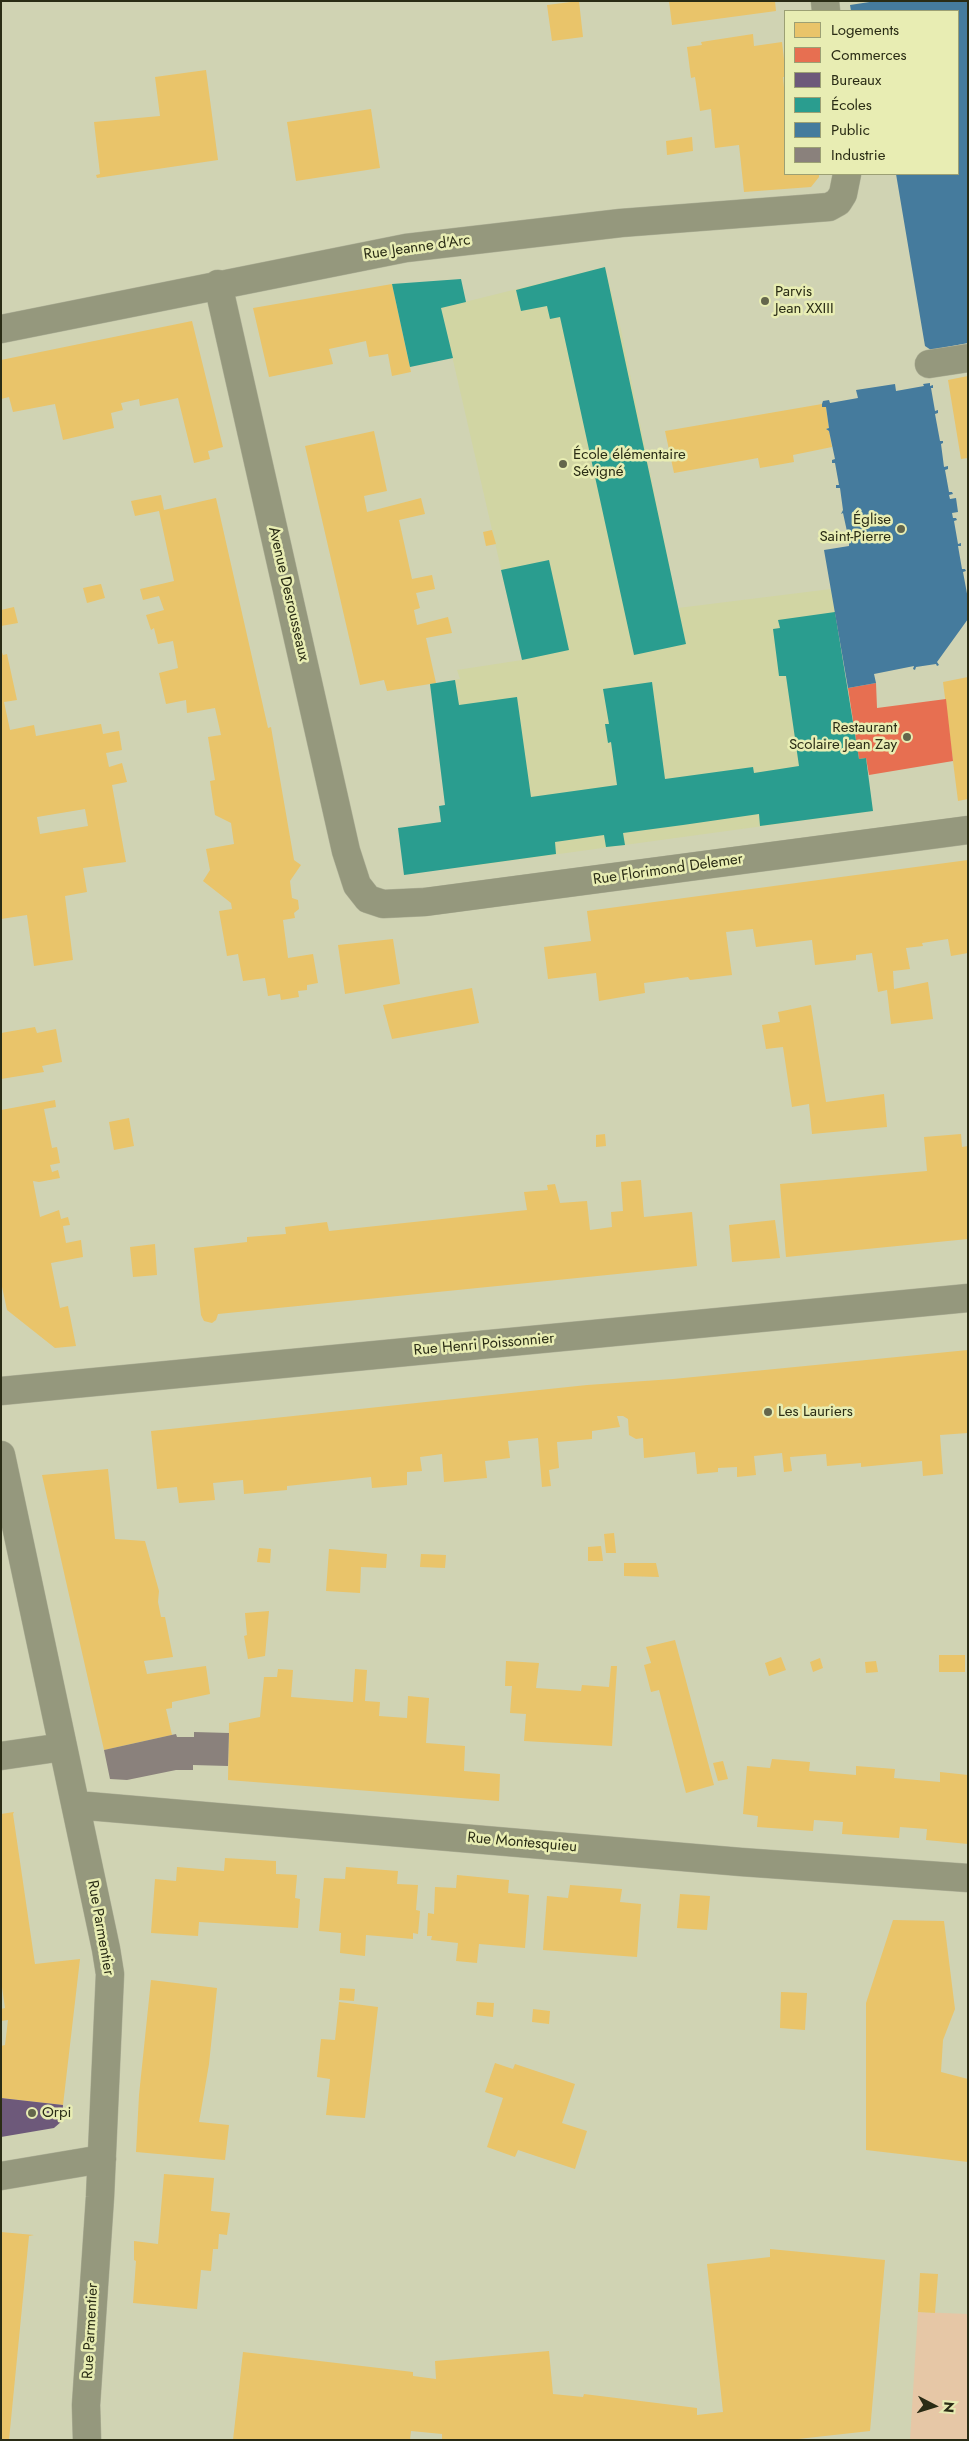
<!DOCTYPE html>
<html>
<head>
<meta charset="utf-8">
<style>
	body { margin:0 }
	#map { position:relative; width:969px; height:2441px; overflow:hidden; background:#d0d3b3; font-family:Jost,sans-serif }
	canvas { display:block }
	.frame { position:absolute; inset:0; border:2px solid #2a2c15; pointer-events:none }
	.legend { position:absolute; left:784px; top:10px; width:175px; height:165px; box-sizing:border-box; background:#e8edb3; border:1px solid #9ca074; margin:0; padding:6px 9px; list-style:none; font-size:15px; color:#2a2c15 }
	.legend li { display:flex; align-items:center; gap:10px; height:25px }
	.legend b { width:25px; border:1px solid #9ca074 }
	.north { position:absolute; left:909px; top:2381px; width:50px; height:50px; -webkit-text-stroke:4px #e8edb3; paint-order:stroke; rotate:95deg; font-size:14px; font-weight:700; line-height:20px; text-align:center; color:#2a2c15 }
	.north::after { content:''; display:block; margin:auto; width:18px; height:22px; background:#2a2c15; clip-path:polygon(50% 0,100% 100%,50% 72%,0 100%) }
</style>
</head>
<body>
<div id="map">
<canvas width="969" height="2441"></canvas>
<div class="frame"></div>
<ul class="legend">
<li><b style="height:14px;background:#e9c46a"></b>Logements</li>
<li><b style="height:14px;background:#e76f51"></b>Commerces</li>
<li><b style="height:14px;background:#6d597a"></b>Bureaux</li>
<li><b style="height:14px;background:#2a9d8f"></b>Écoles</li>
<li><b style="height:14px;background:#457b9d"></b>Public</li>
<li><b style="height:14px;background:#8a817c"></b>Industrie</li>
</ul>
<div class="north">N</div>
</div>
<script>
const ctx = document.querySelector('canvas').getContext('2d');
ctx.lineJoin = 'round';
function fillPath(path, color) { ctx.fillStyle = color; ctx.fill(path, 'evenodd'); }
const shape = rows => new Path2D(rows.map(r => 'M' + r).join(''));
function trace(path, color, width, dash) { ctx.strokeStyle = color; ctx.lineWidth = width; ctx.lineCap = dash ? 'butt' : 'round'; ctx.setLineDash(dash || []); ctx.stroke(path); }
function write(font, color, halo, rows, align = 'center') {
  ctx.font = font + ' Jost,sans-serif'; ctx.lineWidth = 5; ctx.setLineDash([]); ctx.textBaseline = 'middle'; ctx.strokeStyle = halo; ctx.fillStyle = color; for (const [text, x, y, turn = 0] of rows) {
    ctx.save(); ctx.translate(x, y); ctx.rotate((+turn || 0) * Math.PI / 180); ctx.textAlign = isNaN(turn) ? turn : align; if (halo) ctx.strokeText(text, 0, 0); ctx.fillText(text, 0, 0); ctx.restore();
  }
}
fillPath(shape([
	[605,267,621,330,678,608,831,589,859,758,866,758,873,811,471,866,463,802,472,801,455,680,460,679,457,670,522,660,441,308]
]), '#d1d5a3');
fillPath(shape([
	[918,2312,968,2314,968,2440,910,2440]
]), '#e6c7a6');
fillPath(shape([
	[579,1,583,37,552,41,547,5],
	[669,1,775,1,776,11,672,25],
	[753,34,754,46,782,42,785,68,785,77,783,77,785,98,785,174,819,174,819,177,811,187,744,192,739,145,715,148,711,109,700,111,695,77,691,78,687,47,702,45,701,42],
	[206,70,218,160,97,178,96,175,100,174,94,122,160,116,155,77],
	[371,109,380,168,296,181,287,122],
	[692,137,693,151,667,155,666,141],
	[392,284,411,372,392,376,388,354,369,357,366,341,329,349,333,364,269,377,253,308],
	[192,321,223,447,208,451,210,459,194,463,178,398,140,406,139,399,121,403,123,410,111,413,114,428,63,440,55,404,13,412,9,397,1,399,1,360],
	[968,376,968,458,961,459,948,380],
	[822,404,822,407,826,407,829,428,826,429,829,431,832,447,793,455,794,462,760,468,758,458,674,473,665,431],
	[374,431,387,491,364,496,367,512,421,498,425,514,399,520,412,579,432,575,435,589,416,593,420,608,414,610,417,625,448,617,452,633,426,638,436,683,387,691,384,680,360,685,305,446],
	[161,495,164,510,216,498,268,728,271,727,294,860,301,865,290,881,292,898,298,900,299,909,294,913,295,918,283,920,288,958,313,954,318,983,307,985,307,990,298,991,299,997,281,1000,280,994,268,996,265,978,243,981,238,954,227,956,219,911,232,909,231,903,203,881,210,870,206,849,234,844,231,823,215,815,210,781,215,780,208,737,221,735,215,708,187,713,186,700,166,704,159,673,178,668,173,641,158,644,154,628,151,630,146,615,164,610,159,596,143,600,140,589,174,581,159,511,135,516,131,501],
	[492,530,496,544,486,546,483,532],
	[101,584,105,598,87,603,83,588],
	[14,607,18,623,1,626,1,610],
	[1,650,3,655,7,654,17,700,4,702,10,730,34,725,36,736,101,724,103,734,119,731,122,750,106,753,109,767,122,763,127,782,112,785,126,862,83,868,87,892,65,896,73,960,34,966,27,915,1,919],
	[85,809,88,826,40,834,37,817],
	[968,677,968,799,958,801,943,682],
	[968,860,968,953,951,956,948,939,922,943,923,946,906,948,910,969,893,971,894,989,928,982,933,1019,891,1024,887,990,878,992,872,953,856,955,856,960,815,965,812,940,756,947,753,929,726,932,732,975,690,980,688,977,644,983,645,993,599,1001,596,973,548,979,544,947,591,941,587,911],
	[393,939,400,984,345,994,338,945],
	[472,988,479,1023,392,1039,383,1005],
	[811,1005,826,1102,884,1094,887,1127,812,1134,809,1104,792,1107,783,1047,766,1049,762,1025,780,1022,778,1012],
	[35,1027,37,1033,56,1029,62,1062,42,1066,44,1072,1,1079,1,1033],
	[55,1100,56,1107,44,1109,52,1148,57,1147,60,1163,50,1165,52,1172,58,1170,60,1178,39,1182,33,1181,40,1217,59,1210,61,1219,68,1217,70,1225,63,1226,66,1243,81,1240,83,1257,51,1263,60,1308,68,1306,76,1346,55,1348,7,1310,1,1282,1,1110],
	[129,1118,134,1146,114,1150,109,1122],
	[605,1134,606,1146,596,1147,596,1135],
	[961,1134,962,1147,968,1146,968,1239,786,1257,780,1184,927,1171,924,1137],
	[641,1180,644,1217,692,1212,697,1266,218,1314,216,1320,212,1323,204,1321,201,1315,194,1248,247,1242,247,1237,286,1234,285,1227,327,1222,329,1231,527,1210,524,1192,548,1190,547,1185,555,1184,560,1203,587,1201,590,1230,612,1227,611,1212,623,1211,621,1182],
	[775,1220,780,1258,732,1262,729,1225],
	[155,1244,157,1275,133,1277,130,1247],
	[968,1350,968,1433,940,1435,943,1474,923,1476,922,1461,861,1467,861,1463,827,1466,826,1454,790,1457,792,1471,784,1472,782,1453,754,1456,756,1475,737,1477,737,1467,718,1468,718,1472,697,1474,695,1452,644,1458,643,1438,636,1439,629,1435,628,1419,623,1416,617,1416,620,1427,592,1431,592,1439,557,1442,559,1468,549,1470,551,1486,542,1487,538,1438,508,1441,510,1458,485,1461,487,1478,444,1482,442,1454,420,1457,422,1471,407,1472,407,1485,372,1488,371,1477,287,1486,287,1490,244,1494,243,1480,213,1483,215,1500,179,1503,177,1487,157,1489,151,1431,587,1385,673,1379],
	[108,1469,115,1539,145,1541,159,1591,158,1602,161,1617,165,1617,173,1657,144,1661,147,1674,206,1666,210,1694,172,1702,172,1708,166,1709,172,1735,104,1750,42,1475],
	[614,1533,616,1553,606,1553,604,1534],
	[601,1546,603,1561,588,1561,588,1547],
	[259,1548,271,1549,270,1563,257,1562],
	[329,1549,387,1554,386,1568,361,1567,360,1593,326,1591],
	[421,1554,446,1555,445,1568,420,1567],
	[624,1563,656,1563,659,1577,624,1576],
	[269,1611,265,1656,248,1659,244,1636,247,1635,245,1613],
	[675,1640,714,1785,686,1793,659,1690,651,1692,644,1665,651,1663,646,1647],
	[939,1655,965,1655,965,1672,939,1672],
	[781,1657,786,1670,769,1676,765,1663],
	[820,1658,823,1668,813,1672,810,1662],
	[506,1661,539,1663,536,1688,581,1691,582,1685,609,1687,611,1666,617,1666,612,1746,524,1741,526,1714,510,1713,512,1686,505,1686],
	[876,1661,878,1672,866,1673,865,1662],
	[278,1669,293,1670,291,1697,353,1702,355,1669,367,1670,365,1701,380,1702,379,1716,407,1718,408,1696,429,1698,426,1743,465,1746,464,1771,500,1774,499,1801,228,1780,229,1723,260,1717,264,1677,277,1677],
	[772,1759,810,1762,809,1771,833,1773,856,1775,856,1766,895,1769,894,1778,940,1782,940,1772,968,1775,968,1844,926,1840,927,1829,900,1827,899,1838,842,1834,843,1822,828,1821,814,1820,813,1831,757,1827,758,1816,743,1814,747,1766,770,1768],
	[723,1761,728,1779,718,1781,713,1763],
	[14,1812,13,1814,35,1964,80,1959,63,2105,1,2098,1,2046,5,2045,8,2020,1,2021,1,2009,5,2008,1,1980,1,1814],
	[225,1858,276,1861,276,1874,297,1875,295,1898,300,1899,298,1928,199,1922,198,1936,151,1933,155,1879,176,1881,177,1867,224,1871],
	[346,1867,398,1871,397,1884,418,1885,416,1910,420,1911,418,1934,413,1933,413,1939,366,1935,365,1956,340,1953,341,1933,319,1931,324,1878,345,1879],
	[457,1875,509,1880,508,1893,529,1895,525,1948,479,1944,477,1963,456,1961,458,1943,431,1940,432,1936,427,1936,428,1913,434,1914,435,1887,456,1888],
	[570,1885,622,1889,620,1902,641,1904,637,1957,543,1950,547,1896,568,1898],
	[680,1894,710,1896,707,1930,677,1928],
	[893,1920,944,1921,955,2009,943,2040,941,2072,968,2079,968,2162,866,2150,866,2003],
	[151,1980,217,1988,209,2064,199,2122,229,2125,225,2160,136,2152,139,2095],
	[340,1988,355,1989,354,2001,339,2000],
	[781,1992,807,1993,805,2030,780,2028],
	[339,2002,378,2007,365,2118,326,2115,330,2079,317,2077,321,2039,335,2040],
	[477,2002,494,2003,493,2017,476,2015],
	[533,2009,550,2011,549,2024,532,2022],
	[495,2063,513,2069,515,2064,575,2084,562,2123,587,2131,575,2169,518,2150,515,2157,487,2147,503,2098,485,2092],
	[164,2174,214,2178,211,2211,230,2213,227,2235,219,2234,218,2249,213,2249,211,2271,201,2270,197,2309,133,2303,136,2261,134,2260,134,2241,158,2244],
	[1,2232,34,2235,29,2236,9,2440,1,2440],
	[770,2249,885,2260,870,2431,789,2440,442,2440,442,2434,411,2431,410,2440,233,2440,243,2352,413,2372,413,2376,436,2379,435,2361,549,2351,553,2394,583,2397,584,2394,697,2408,697,2415,723,2412,707,2264,770,2257],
	[920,2273,938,2274,935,2313,918,2312]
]), '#e9c46a');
fillPath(shape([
	[876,683,877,708,946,699,953,761,869,775,866,758,859,759,848,688]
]), '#e76f51');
fillPath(shape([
	[1,2098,63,2105,62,2121,54,2128,1,2137]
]), '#6d597a');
fillPath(shape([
	[605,267,686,644,634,655,560,317,550,319,547,306,521,311,516,290],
	[461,279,466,302,441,308,453,358,410,367,392,284],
	[549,560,569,650,522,660,501,570],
	[835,612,859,759,866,758,873,811,760,826,759,814,683,825,623,833,625,845,606,847,604,835,555,842,556,854,404,875,398,828,441,822,439,806,445,805,430,684,455,680,459,705,517,697,531,797,617,785,611,742,608,743,605,724,609,724,603,689,652,682,665,779,753,767,754,773,799,766,786,676,779,676,773,629,780,628,778,620]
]), '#2a9d8f');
fillPath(shape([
	[876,1,968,1,968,343,931,350,925,346,896,174,958,174,958,11,851,11,850,5],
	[930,383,930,386,933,385,933,388,931,388,935,411,938,410,938,413,935,414,940,441,943,441,943,443,941,444,944,467,948,466,948,469,945,470,949,492,952,492,953,494,949,495,950,499,956,498,958,512,952,513,953,518,956,518,957,520,954,521,958,544,961,543,961,546,958,546,962,569,965,569,966,571,963,572,968,599,968,619,937,662,939,665,937,666,936,664,916,667,915,670,913,669,914,666,874,674,876,683,848,688,824,550,849,546,849,539,845,540,845,537,848,536,843,513,841,514,843,510,840,488,836,488,836,485,839,485,835,463,832,463,832,460,835,459,829,431,826,429,829,428,826,407,822,407,822,404,823,401,829,400,830,403,858,398,856,390,895,384,896,391,924,386,923,384]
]), '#457b9d');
fillPath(shape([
	[194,1732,229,1733,228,1766,193,1765,193,1770,176,1770,127,1780,110,1779,104,1750,176,1734,177,1737,194,1737]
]), '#8a817c');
const street = shape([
	[825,1,826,11],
	[218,284,346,851,357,885,368,899,383,904,425,902,968,830],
	[1,329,406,248,621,223,829,207,838,202,843,194,847,174],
	[929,364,968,358],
	[1,1391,968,1298],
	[1,1455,106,1949,110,1974,100,2197,86,2405,87,2440],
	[1,1756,63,1747],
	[76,1805,741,1862,968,1878],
	[1,2176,102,2159]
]);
trace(street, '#b0b299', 29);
trace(street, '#95987d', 28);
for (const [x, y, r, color] of [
	[765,301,5,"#64664c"],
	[563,464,5,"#64664c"],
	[901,529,5,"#64664c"],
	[907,737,5,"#64664c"],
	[768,1412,5,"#64664c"],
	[32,2113,5,"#64664c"]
]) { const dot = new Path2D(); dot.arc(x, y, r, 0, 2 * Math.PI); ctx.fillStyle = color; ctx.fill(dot); trace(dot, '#e8edb3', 2); }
write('15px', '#2a2c15', '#e8edb3', [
	["Rue Jeanne d'Arc",417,248,-8],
	["Avenue Desrousseaux",288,594,77],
	["Rue Florimond Delemer",668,870,-8],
	["Rue Henri Poissonnier",484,1345,-5],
	["Rue Montesquieu",522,1843,5],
	["Rue Parmentier",100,1928,80],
	["Rue Parmentier",91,2331,-87]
]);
write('15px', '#2a2c15', '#e8edb3', [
	["Parvis",775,292],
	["Jean XXIII",775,309],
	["École élémentaire",573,455],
	["Sévigné",573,472],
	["Église",891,520,"right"],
	["Saint-Pierre",891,537,"right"],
	["Restaurant",897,728,"right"],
	["Scolaire Jean Zay",897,745,"right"],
	["Les Lauriers",778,1412],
	["Orpi",42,2113]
], 'left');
</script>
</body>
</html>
